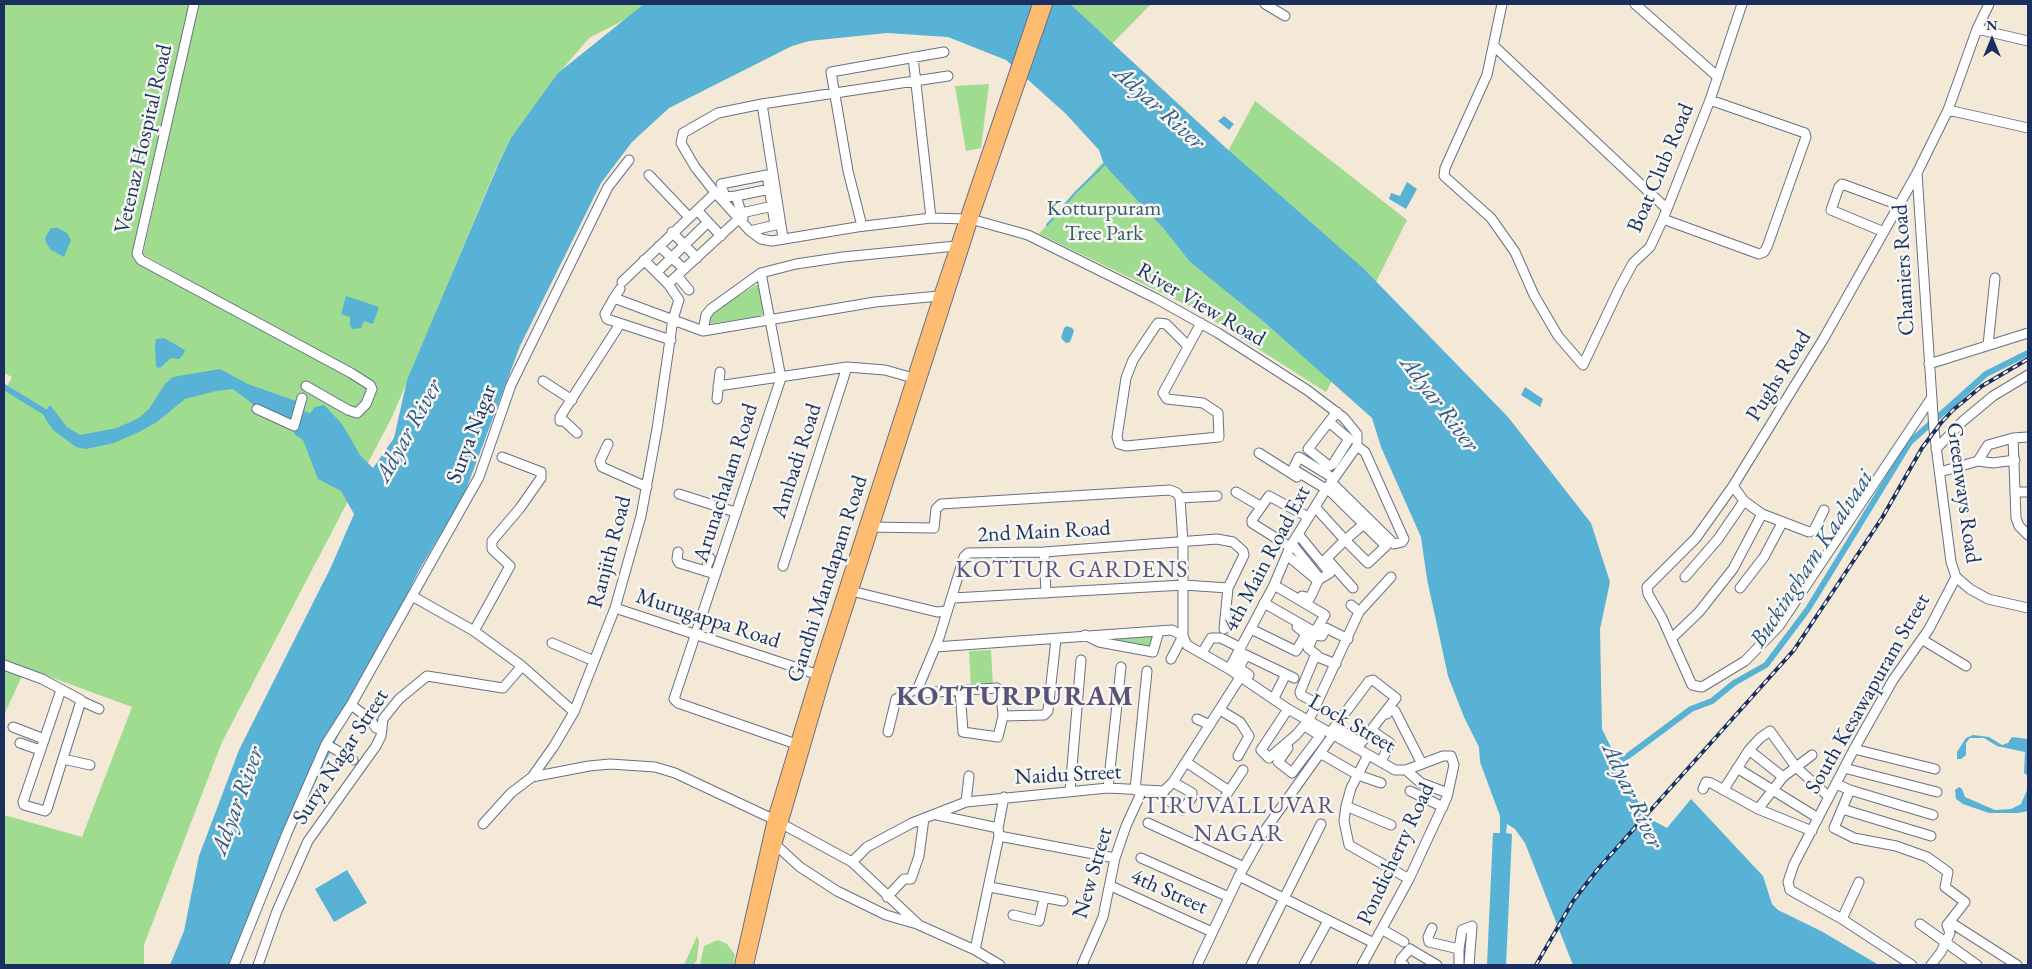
<!DOCTYPE html>
<html>
<head>
<meta charset="utf-8">
<style>
	body { margin:0 }
	#map { position:relative; width:2032px; height:969px; overflow:hidden; background:#f4e8d7; font-family:"EB Garamond",serif }
	canvas { display:block }
	.frame { position:absolute; inset:0; border:5px solid #1b2f5e; pointer-events:none }
	.north { position:absolute; left:1967px; top:15px; width:50px; height:50px; -webkit-text-stroke:4px #f6f6f2; paint-order:stroke; rotate:0deg; font-size:14px; font-weight:700; line-height:20px; text-align:center; color:#1b2f5e }
	.north::after { content:''; display:block; margin:auto; width:18px; height:22px; background:#1b2f5e; clip-path:polygon(50% 0,100% 100%,50% 72%,0 100%) }
</style>
</head>
<body>
<div id="map">
<canvas width="2032" height="969"></canvas>
<div class="frame"></div>
<div class="north">N</div>
</div>
<script>
const ctx = document.querySelector('canvas').getContext('2d');
ctx.lineJoin = 'round';
function fillPath(path, color) { ctx.fillStyle = color; ctx.fill(path, 'evenodd'); }
const shape = rows => new Path2D(rows.map(r => 'M' + r).join(''));
function trace(path, color, width, dash) { ctx.strokeStyle = color; ctx.lineWidth = width; ctx.lineCap = dash ? 'butt' : 'round'; ctx.setLineDash(dash || []); ctx.stroke(path); }
function write(font, color, halo, rows, align = 'center') {
  ctx.font = font + ' "EB Garamond",serif'; ctx.lineWidth = 5; ctx.setLineDash([]); ctx.textBaseline = 'middle'; ctx.strokeStyle = halo; ctx.fillStyle = color; for (const [text, x, y, turn = 0] of rows) {
    ctx.save(); ctx.translate(x, y); ctx.rotate((+turn || 0) * Math.PI / 180); ctx.textAlign = isNaN(turn) ? turn : align; if (halo) ctx.strokeText(text, 0, 0); ctx.fillText(text, 0, 0); ctx.restore();
  }
}
fillPath(shape([
	[4,4,189,4,133,259,325,364,327,358,143,254,198,4,645,4,630,17,589,38,559,73,511,139,496,168,393,415,222,742,144,945,144,965,4,965,4,815,82,837,132,707,4,660,4,392,12,377,4,373],
	[1070,4,1151,4,1112,44],
	[989,84,981,148,966,151,955,86],
	[1255,101,1407,220,1375,284,1226,155],
	[1103,162,1163,228,1190,262,1244,305,1332,381,1326,392,1197,310,1039,234],
	[756,285,760,285,764,312,762,316,708,324,712,312],
	[1153,636,1150,649,1109,640],
	[991,650,993,685,971,686,969,651],
	[4,670,22,676,4,715],
	[697,936,699,942,697,959,694,965,684,965],
	[718,940,727,944,735,955,733,965,700,965,704,946]
]), '#9fdc90');
fillPath(shape([
	[644,4,1070,4,1225,147,1363,268,1508,417,1591,523,1610,582,1600,629,1602,729,1636,798,1652,820,1667,828,1691,799,1763,876,1772,904,1778,910,1821,931,1879,965,1573,965,1525,843,1515,829,1507,824,1506,833,1512,834,1506,965,1487,965,1493,833,1500,833,1500,816,1480,762,1479,747,1464,717,1448,676,1427,579,1421,537,1381,447,1372,418,1264,322,1190,262,1163,228,1109,170,1103,162,1099,150,1066,114,1006,60,948,37,887,33,809,41,792,46,669,108,632,142,601,183,520,346,464,495,418,572,293,828,232,965,170,965,184,931,199,856,239,750,331,567,354,514,341,491,318,479,303,440,294,434,298,424,254,405,233,389,216,391,185,399,157,422,139,432,114,443,86,449,76,447,53,430,45,418,45,412,50,405,67,427,80,435,117,428,139,418,149,409,165,384,173,377,220,369,248,384,296,401,301,410,310,413,315,407,324,405,342,424,360,455,373,468,394,438,407,380,498,165,511,138,558,73],
	[1224,116,1234,124,1229,130,1218,121],
	[1407,182,1417,189,1406,209,1389,199,1391,193,1400,196],
	[51,228,58,228,67,233,71,240,64,257,51,250,46,243,45,238],
	[346,296,379,307,373,324,364,321,361,328,353,329,350,326,350,317,341,314],
	[1067,326,1072,328,1074,331,1070,342,1066,343,1061,338,1064,328],
	[164,338,185,350,183,355,179,359,171,358,160,368,156,367,155,345,156,339],
	[1525,387,1543,399,1540,407,1521,395],
	[1973,735,1989,737,2002,745,2008,743,2012,737,2028,739,2028,776,2024,773,2025,752,1997,746,1984,738,1970,738,1966,743,1966,755,1961,759,1957,759,1957,752,1966,738],
	[1959,787,1962,789,1965,797,1995,810,2011,809,2021,804,2028,788,2028,811,2018,813,1989,813,1963,804,1956,799,1955,790],
	[347,870,367,903,334,922,315,889]
]), '#57b2d5');
trace(shape([
	[1047,225,1076,192,1106,163]
]), '#57b2d5', 2);
trace(shape([
	[4,387,45,412,50,418],
	[1610,766,1628,756,1691,709,1712,701,1734,683,1766,665,1808,609,1910,442,1986,374,2028,353]
]), '#57b2d5', 6);
const minor = shape([
	[194,4,137,254,141,260,351,373,370,385,372,389,366,404,357,413,348,410,306,386],
	[1265,4,1285,16],
	[1502,4,1487,75,1445,168,1444,176,1491,218,1515,252,1534,295,1558,336,1583,365,1620,287,1633,263,1650,247,1663,219,1710,100,1742,4],
	[1635,4,1718,77],
	[1977,29,2028,41],
	[1494,46,1667,209],
	[913,57,931,218],
	[948,76,762,104,718,113,683,133,681,143,695,167,714,191,750,231,761,239,772,241,857,227,931,218,966,219],
	[762,104,783,238],
	[1948,110,2028,128],
	[1917,173,1934,430,1951,562,1956,577,1970,589,1988,599,2028,608],
	[649,175,689,217],
	[736,196,770,189],
	[697,210,721,236],
	[743,218,736,196,725,197,721,184,767,175,775,225,750,231],
	[1663,219,1759,254,1764,252,1767,247,1806,137,1805,133,1710,100],
	[974,220,1028,235,1157,299,1218,333,1307,390,1344,418,1357,434,1357,446,1323,494,1290,547,1274,585,1229,669],
	[862,226,848,171,831,72,944,52],
	[672,232,697,258],
	[1884,232,1831,210,1839,187,1842,184,1899,205],
	[659,246,684,269],
	[657,272,708,222],
	[761,273,781,378,674,699,678,703,796,744],
	[677,276,689,290],
	[622,282,713,195,714,191],
	[668,284,746,212,773,206],
	[614,298,620,289],
	[703,331,706,315,711,309,761,273,796,264,843,257,956,246],
	[671,340,607,319,605,314,614,298,703,331,875,302,939,296],
	[1988,345,1995,278],
	[1188,346,1166,324,1158,323,1155,327,1133,360,1126,378,1117,437,1119,444,1126,446,1219,437,1218,413,1203,403,1167,399,1163,393,1201,323],
	[1929,364,2028,333],
	[543,381,572,400],
	[718,386,847,367,885,370,913,378],
	[1932,397,1779,626,1745,661,1702,687,1692,685,1662,618,1648,594,1647,587,1696,538,1733,486,1824,338,1917,173,1948,110,1977,29,1989,4],
	[717,399,720,372],
	[257,409,294,426,302,398],
	[1329,422,1349,439,1333,464,1329,466,1308,449,1332,418,1337,412],
	[577,433,562,419,560,421,560,417,620,324],
	[2013,438,2016,518,2019,526,2028,535],
	[608,444,600,461,602,467,647,487],
	[1936,449,1963,421,1993,396,2028,375],
	[1259,453,1297,477],
	[1978,461,1993,463,2015,460],
	[1940,472,1978,461,1988,445,2013,438,2028,437],
	[1331,482,1394,544,1402,542,1404,539,1365,452,1357,446],
	[1733,486,1744,501,1762,514,1809,532,1814,530,1824,510],
	[1326,489,1293,469,1299,457,1333,478],
	[1236,492,1260,506],
	[2015,492,2028,492],
	[679,494,735,512],
	[1180,498,1217,496],
	[1315,507,1345,540,1364,524],
	[867,527,934,528,936,509,941,504,1170,490,1177,493,1180,498],
	[1292,544,1320,579,1330,573,1298,534],
	[1290,547,1252,523,1252,520,1269,496,1308,517],
	[678,552,677,559,679,563,715,574],
	[1044,552,1046,593],
	[1287,555,1318,581,1310,598,1302,596],
	[1326,559,1345,540,1368,563,1386,546,1327,488],
	[1328,560,1353,588],
	[783,566,847,367],
	[705,571,710,558],
	[1685,577,1718,539,1744,501],
	[1740,588,1764,557,1782,523],
	[847,590,937,612,946,611],
	[953,598,1184,585,1228,588],
	[1264,603,1313,631,1316,630,1325,615,1274,585],
	[1351,605,1359,612],
	[615,608,822,676],
	[1251,629,1296,651,1306,634,1297,627],
	[474,631,510,566,492,549,492,541,520,508,541,478,541,472,502,457],
	[1085,635,1099,642,1153,652,1159,631],
	[1672,638,1699,612,1733,569,1762,514],
	[1056,639,1048,711,1044,715,1003,716,1001,692,997,688,921,693,918,688,939,638,964,557,968,553,1044,552,1217,539,1233,542,1243,551,1244,555,1228,588,1224,629],
	[1923,640,1966,666],
	[552,643,594,661],
	[935,647,1172,630,1183,636,1187,645,1229,669,1288,709,1395,770,1406,770,1443,756,1451,756,1454,765,1447,797,1409,879,1362,965],
	[1202,653,1211,638,1221,638,1241,648],
	[1317,655,1308,648,1314,635,1322,636,1326,628,1348,639],
	[1171,659,1183,636,1183,543,1180,498],
	[4,665,42,679,81,700,81,701,47,809,45,811,24,805,23,802,61,690],
	[1249,675,1239,668,1246,655,1294,678],
	[960,690,963,732,998,737,1003,716],
	[1274,698,1286,674],
	[81,701,99,709],
	[1316,703,1301,695,1300,692,1315,656,1336,664],
	[351,705,370,719,376,728,382,729],
	[1288,709,1261,750,1269,758,1296,735,1309,720,1359,612,1391,577],
	[1220,710,1240,722,1249,736,1238,756],
	[574,712,522,666,474,631,412,596,479,477,511,385,608,187,629,160],
	[1387,714,1390,710,1395,711,1422,764],
	[1197,719,1210,725],
	[1335,726,1360,743],
	[13,727,44,739],
	[888,732,896,699,918,688],
	[1374,732,1390,743,1381,762],
	[1330,733,1369,681,1373,680,1396,698,1357,748],
	[20,743,40,750],
	[326,744,353,760],
	[1288,748,1278,762,1292,773,1320,736,1305,726],
	[1854,749,1935,769],
	[1749,750,1783,777],
	[1320,753,1358,775,1381,783],
	[1368,755,1351,788,1346,806,1344,821,1349,845,1409,879],
	[63,759,90,765],
	[1186,762,1229,791],
	[1737,768,1818,818],
	[1844,768,1937,792],
	[1406,770,1421,783,1448,793],
	[532,777,589,766,610,764,655,767,675,773,773,819,852,862,919,925,975,950,1000,965],
	[1836,784,1850,790,1933,815],
	[1108,788,1121,667],
	[1703,789,1706,782,1711,783,1758,809,1812,831],
	[1724,789,1749,750,1760,738,1770,731,1796,767,1828,796],
	[1135,790,1147,671],
	[1850,790,1834,828,1854,838,1896,846,1927,857,1948,872,1945,887,1965,902,1947,925,1950,933,1941,952,1931,965],
	[1070,791,1081,660],
	[1410,791,1443,807],
	[1162,792,1163,797,1183,810,1192,797,1192,793,1173,782],
	[966,802,969,776],
	[1219,806,1243,770],
	[1346,806,1391,825],
	[1758,809,1783,777,1812,755],
	[1842,809,1931,836],
	[937,815,998,828,999,836,1115,858],
	[1148,823,1244,867],
	[483,824,511,793,532,777,554,746,574,712,615,608,641,516,657,429,673,319,679,300,668,284,644,260],
	[998,828,1004,797],
	[776,845,800,867,837,891,886,915,917,924],
	[1141,858,1229,897],
	[852,862,867,847,912,823,966,802,1108,788,1164,791,1173,782,1241,676],
	[1239,876,1374,943],
	[1111,886,1212,932],
	[990,887,1063,901],
	[887,897,904,879,911,879,919,856,924,818],
	[1013,915,1039,921,1044,898],
	[1842,919,1859,882],
	[1950,922,2017,965],
	[1920,924,1977,965],
	[1432,928,1428,937,1429,942,1459,949,1459,965],
	[1383,930,1404,942],
	[1459,949,1462,930,1472,926,1469,965],
	[975,950,999,836],
	[1198,963,1239,876,1263,833,1333,735],
	[234,965,287,833,326,744,351,705,412,596],
	[258,965,277,911,308,841,376,746,381,736,383,719,399,699,427,676,503,688,522,666],
	[1082,965,1103,917,1115,858,1126,826,1142,791],
	[1251,965,1321,824],
	[1304,965,1328,921],
	[1404,965,1400,962,1401,959,1410,949,1437,965],
	[1912,965,1842,919,1790,890,1788,882,1794,864,1854,749,1893,680,1929,629,1956,577]
]);
const major = shape([
	[740,965,773,819,817,674,939,296,1038,4],
	[748,965,776,845,825,677,975,212,1047,4]
]);
trace(minor, '#677088', 11);
trace(major, '#677088', 12);
trace(minor, '#fff', 9);
trace(major, '#febc70', 10);
const rail = shape([
	[1536,965,1573,901,1597,870,1794,650,1882,518,1922,448,1940,424,1953,410,1982,386,2028,359]
]);
trace(rail, '#1b2f5e', 4);
trace(rail, '#f6f6f2', 2, [5.5]);
write('22px', '#1b2f5e', '#f6f6f2', [
	["Vetenaz Hospital Road",144,139,-77],
	["Boat Club Road",1661,168,-67],
	["Chamiers Road",1904,270,-93],
	["River View Road",1201,305,30],
	["Pughs Road",1779,376,-58],
	["Surya Nagar",472,434,-69],
	["Ambadi Road",797,461,-72],
	["Arunachalam Road",726,483,-72],
	["Greenways Road",1963,493,82],
	["2nd Main Road",1044,532,-3],
	["Ranjith Road",610,552,-75],
	["4th Main Road Ext",1267,559,-62],
	["Gandhi Mandapam Road",828,579,-72],
	["Murugappa Road",708,619,18],
	["South Kesawapuram Street",1868,694,-60],
	["Lock Street",1352,724,30],
	["Surya Nagar Street",341,757,-57],
	["Naidu Street",1068,775,-3],
	["Pondicherry Road",1396,854,-65],
	["New Street",1093,873,-74],
	["4th Street",1169,892,24]
]);
write('22px', '#3c5a6a', '#f6f6f2', [
	["Kotturpuram",1104,209],
	["Tree Park",1104,234]
]);
write('italic 24px', '#2d5682', '#f6f6f2', [
	["Adyar River",1159,108,42],
	["Adyar River",1439,404,53],
	["Adyar River",409,431,-61],
	["Buckingham Kaalvaai",1812,559,-57],
	["Adyar River",1632,796,65],
	["Adyar River",238,801,-70]
]);
ctx.letterSpacing = '1px';
write('24px', '#5b527a', '#f6f6f2', [
	["KOTTUR GARDENS",1072,570],
	["TIRUVALLUVAR",1239,806],
	["NAGAR",1239,834]
]);
ctx.letterSpacing = '0px';
ctx.letterSpacing = '1px';
write('bold 28px', '#5b527a', '#f6f6f2', [
	["KOTTURPURAM",1015,697]
]);
ctx.letterSpacing = '0px';
</script>
</body>
</html>
